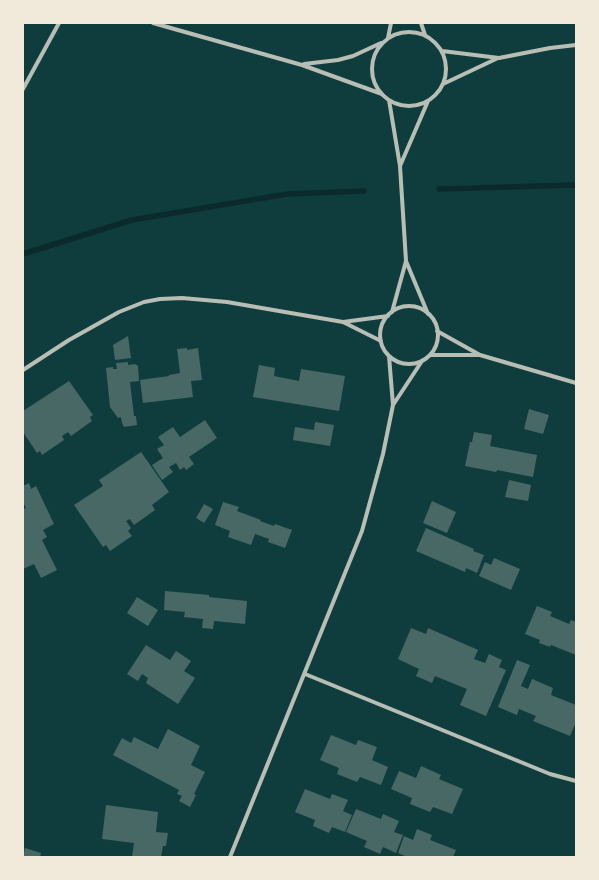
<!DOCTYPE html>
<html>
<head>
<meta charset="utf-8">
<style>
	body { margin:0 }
	#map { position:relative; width:599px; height:880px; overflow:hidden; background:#0f3d3e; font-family:"Asap Condensed",sans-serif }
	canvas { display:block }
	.frame { position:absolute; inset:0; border:24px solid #f1e9da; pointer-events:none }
</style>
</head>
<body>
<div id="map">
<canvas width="599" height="880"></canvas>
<div class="frame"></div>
</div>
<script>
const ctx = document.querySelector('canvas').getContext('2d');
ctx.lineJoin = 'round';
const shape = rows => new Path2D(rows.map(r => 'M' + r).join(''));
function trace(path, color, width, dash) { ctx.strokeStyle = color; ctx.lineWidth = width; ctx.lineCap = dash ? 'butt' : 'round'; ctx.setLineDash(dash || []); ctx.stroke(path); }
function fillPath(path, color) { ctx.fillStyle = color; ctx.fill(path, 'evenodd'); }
trace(shape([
	[439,189,576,185],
	[23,254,132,220,287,194,364,191]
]), '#0a2a2b', 5.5);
fillPath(shape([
	[128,336,131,358,115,360,113,345],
	[187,348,187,350,198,348,202,380,191,381,193,397,143,403,140,380,169,376,169,375,180,373,177,349],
	[128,362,128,365,135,364,138,366,139,381,130,382,134,416,136,416,137,425,124,427,122,423,121,417,118,418,110,407,106,368,113,367,113,369,117,369,116,363],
	[259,365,275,368,274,376,299,381,301,369,345,376,339,411,253,397],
	[69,381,93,415,90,417,92,421,71,436,68,432,62,436,64,440,42,455,40,451,37,453,23,432,23,411],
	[529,409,549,415,543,434,524,429],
	[205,420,217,438,189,457,194,464,186,470,184,467,180,470,176,463,169,467,173,472,162,480,152,465,163,458,157,449,164,445,158,437,173,427,180,437],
	[315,422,334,425,330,446,293,440,295,427,314,430],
	[474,432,492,435,490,446,537,455,533,477,497,470,496,472,465,466,470,442,472,442],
	[141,452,169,492,152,505,155,510,134,525,130,519,126,521,131,528,128,531,132,536,110,551,106,545,103,547,74,505,103,486,99,480],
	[509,480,531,485,528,501,505,497],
	[29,483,31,489,36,486,54,524,43,530,47,537,42,540,57,570,41,578,34,564,23,569,23,509,26,508,23,502,23,486],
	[432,501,456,512,447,533,423,523],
	[223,502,239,507,237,511,261,520,260,521,274,526,275,524,292,530,285,548,268,542,269,539,255,534,251,545,228,537,230,531,215,525],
	[204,504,213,509,204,523,196,518],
	[426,528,474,549,473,551,484,555,477,573,466,568,465,572,416,551],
	[494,558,520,569,511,590,479,576,485,562,491,565],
	[165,591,209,595,209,597,247,601,245,624,214,621,213,629,202,628,203,619,184,617,185,612,164,610],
	[137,597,158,610,148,626,127,613],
	[537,606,552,612,550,616,569,624,571,620,576,622,576,655,551,645,550,647,539,643,540,640,525,634],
	[411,628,426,634,428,628,478,650,474,659,485,663,489,654,502,660,499,667,506,670,486,716,460,705,467,689,435,676,432,683,416,676,419,669,398,659],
	[146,645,170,660,176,651,191,661,184,671,195,678,178,704,146,683,148,678,142,674,138,681,127,674],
	[517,660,530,665,521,686,528,689,532,679,553,688,551,695,576,705,576,722,570,736,533,721,536,716,519,709,517,715,498,707],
	[168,729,200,746,191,765,205,772,194,794,196,795,190,807,179,801,182,796,177,794,179,790,113,755,122,738,131,743,134,737,158,749],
	[331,735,356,745,358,740,377,747,372,760,388,767,381,785,360,777,357,782,337,774,339,768,320,760],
	[421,766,441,775,439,779,463,789,452,814,433,807,430,812,410,804,412,798,391,789,399,771,416,778],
	[305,789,330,799,332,794,348,800,343,811,352,815,345,832,332,827,329,833,313,826,315,820,295,812],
	[106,805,158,812,156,832,168,833,166,846,163,846,161,857,132,857,134,843,102,839],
	[356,809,381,819,383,814,399,821,394,832,403,835,396,853,383,847,380,854,364,847,367,841,346,832],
	[417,829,432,835,430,840,456,850,453,857,407,857,398,853,404,836,413,840],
	[25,848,41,853,40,857,23,857]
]), '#486865');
trace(shape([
	[153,23,302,65,382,94],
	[421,23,425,35],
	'372 69a37 37 0 1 1 74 0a37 37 0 1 1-74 0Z',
	[388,38,391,23],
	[442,51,499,58,550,48,576,45],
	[304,64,338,60,353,56,381,43],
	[443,84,498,58],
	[23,89,59,23],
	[389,100,400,166,406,261,392,312],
	[400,166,428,101],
	[406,261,428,314],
	'380 335a29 29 0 1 1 58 0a29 29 0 1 1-58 0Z',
	[343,322,388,316],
	[437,331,480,355,576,383],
	[430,355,479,355],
	[23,370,69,340,119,312,144,302,160,299,182,298,227,302,343,322,381,341],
	[393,405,422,361],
	[305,674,550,774,576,781],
	[230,857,362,531,383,454,393,405,389,356]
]), '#b8beb3', 4);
</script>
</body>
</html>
